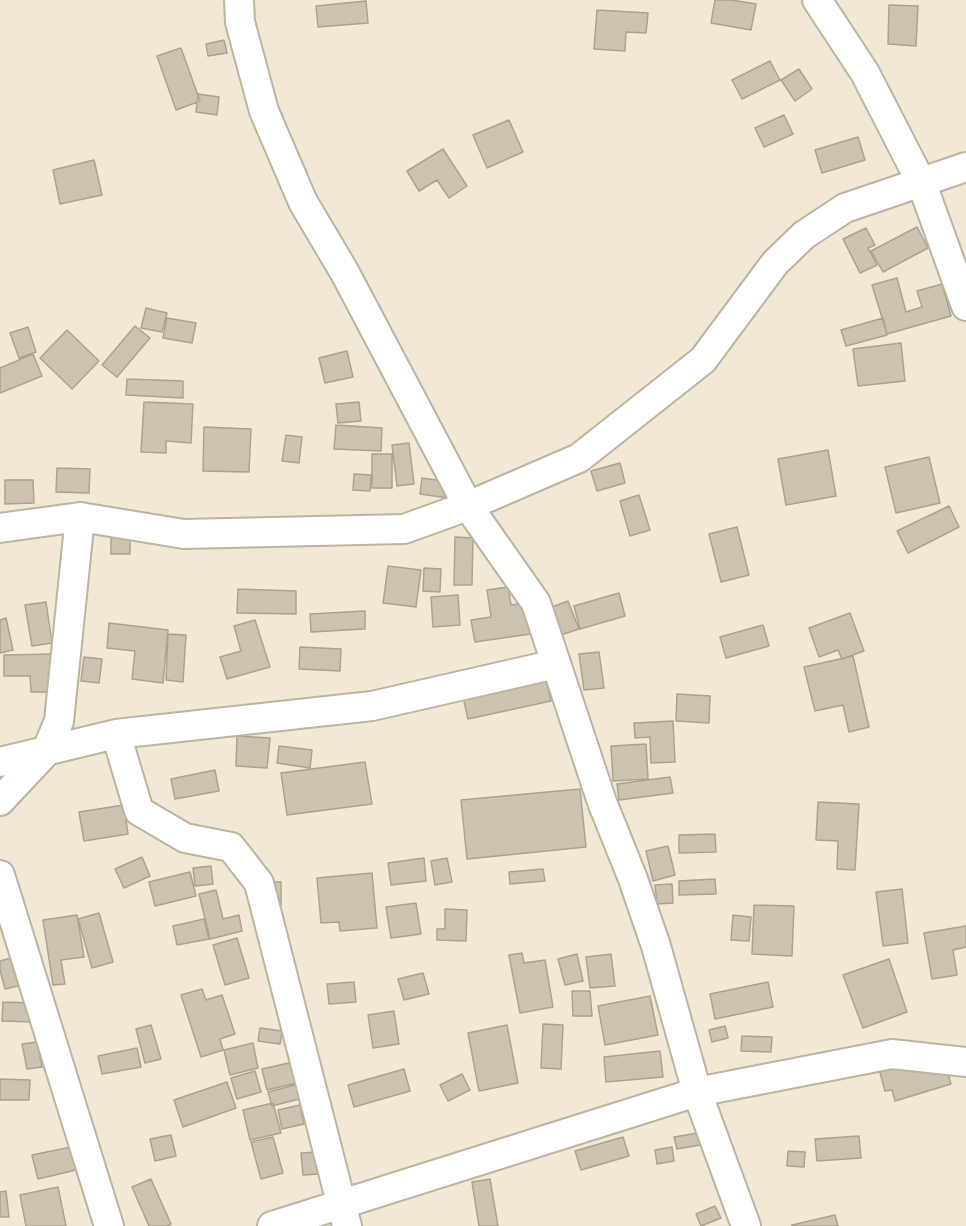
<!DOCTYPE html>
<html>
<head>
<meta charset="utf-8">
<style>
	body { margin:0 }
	canvas { display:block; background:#f2e8d5 }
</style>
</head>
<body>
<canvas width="966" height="1226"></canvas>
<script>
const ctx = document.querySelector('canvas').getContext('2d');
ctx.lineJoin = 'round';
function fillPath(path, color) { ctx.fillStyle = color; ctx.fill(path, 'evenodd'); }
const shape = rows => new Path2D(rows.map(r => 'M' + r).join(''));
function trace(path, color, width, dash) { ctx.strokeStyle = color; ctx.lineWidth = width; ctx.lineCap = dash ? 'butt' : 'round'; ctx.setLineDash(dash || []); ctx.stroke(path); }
const building = shape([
	[715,0,732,0,756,4,751,30,711,23,715,0],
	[366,1,368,23,318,27,316,6,366,1],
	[889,5,918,6,916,46,888,44,889,5],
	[597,10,648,13,646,33,626,32,625,51,594,49,597,10],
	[224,40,227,53,208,56,206,44,224,40],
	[181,48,200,101,176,110,157,56,181,48],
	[770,61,780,80,742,99,732,80,770,61],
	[799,69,812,89,795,101,781,80,799,69],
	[198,94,219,97,217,115,196,112,198,94],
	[784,115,793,134,764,147,755,128,784,115],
	[509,120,523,152,487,168,473,135,509,120],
	[858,137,865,160,822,173,815,150,858,137],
	[443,149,467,186,449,198,437,180,419,191,407,171,443,149],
	[94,160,102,195,60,204,53,170,94,160],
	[917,227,928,248,883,272,871,251,917,227],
	[866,228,875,245,868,248,877,265,860,273,843,239,866,228],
	[897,278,906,312,922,307,917,291,942,284,951,316,887,334,872,285,897,278],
	[146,308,167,313,162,332,141,328,146,308],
	[167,318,196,323,192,343,163,338,167,318],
	[883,318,887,335,846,346,841,330,883,318],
	[135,326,150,338,117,377,102,365,135,326],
	[28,327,36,352,19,358,10,333,28,327],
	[67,330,99,361,72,389,40,358,67,330],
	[901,343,905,381,858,386,853,349,901,343],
	[347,351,353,377,325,383,319,358,347,351],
	[33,354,42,376,0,393,0,368,33,354],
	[127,379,183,381,183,398,126,395,127,379],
	[144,402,193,404,191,443,166,441,166,453,141,452,144,402],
	[359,402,361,421,338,423,336,404,359,402],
	[336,425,382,428,381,451,334,449,336,425],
	[204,427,251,429,249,472,203,471,204,427],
	[286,435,302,437,299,463,282,461,286,435],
	[409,443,414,484,397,486,392,445,409,443],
	[828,450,836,496,786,505,778,459,828,450],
	[372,454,392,454,392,488,372,488,372,454],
	[929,457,940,503,896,513,885,467,929,457],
	[620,463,625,483,597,491,591,471,620,463],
	[57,468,90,469,89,493,56,492,57,468],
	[354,474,371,475,370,491,353,490,354,474],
	[422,478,451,482,448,498,420,494,422,478],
	[5,480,33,480,34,503,5,504,5,480],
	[639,495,650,530,630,536,620,501,639,495],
	[949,506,959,527,908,553,897,531,949,506],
	[737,527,749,575,721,582,709,534,737,527],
	[111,537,130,537,130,554,111,554,111,537],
	[455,537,473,538,472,585,454,585,455,537],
	[388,566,421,570,416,607,383,603,388,566],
	[424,568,441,569,440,592,423,591,424,568],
	[508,587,511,605,525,603,530,634,475,642,471,620,491,617,487,590,508,587],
	[238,589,296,591,296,614,237,613,238,589],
	[619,593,625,616,580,629,574,606,619,593],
	[458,595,460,625,433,627,431,597,458,595],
	[568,601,579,629,558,636,547,609,568,601],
	[46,602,52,643,32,646,25,605,46,602],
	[365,611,365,629,311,632,310,614,365,611],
	[850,613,864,651,842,659,838,650,819,657,809,628,850,613],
	[6,618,13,650,0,653,0,620,6,618],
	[255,620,270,667,227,679,220,657,241,651,234,626,255,620],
	[109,623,168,630,163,683,132,679,135,651,107,648,109,623],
	[763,625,769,646,726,658,720,637,763,625],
	[168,634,186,635,183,682,166,680,168,634],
	[300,647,341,649,340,671,299,669,300,647],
	[599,652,604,688,584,690,579,654,599,652],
	[56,654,56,692,31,692,30,676,4,676,4,655,56,654],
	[853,656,869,727,849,732,843,705,815,711,804,667,853,656],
	[84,657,102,659,99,683,81,681,84,657],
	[545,674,551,701,468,719,462,692,545,674],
	[677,694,710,696,709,723,676,721,677,694],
	[673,721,675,762,651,763,650,737,635,738,634,723,673,721],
	[237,736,270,738,267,768,236,766,237,736],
	[646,744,648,779,613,781,611,746,646,744],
	[279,746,312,750,310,768,277,763,279,746],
	[365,762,372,804,287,815,281,773,365,762],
	[215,770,219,791,175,799,171,779,215,770],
	[670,777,673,793,619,800,617,784,670,777],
	[580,789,586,847,467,859,461,800,580,789],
	[818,802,859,804,855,870,837,869,838,841,816,840,818,802],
	[124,805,128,834,84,841,79,812,124,805],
	[715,834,716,852,679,853,679,835,715,834],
	[668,846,675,875,653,881,646,851,668,846],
	[142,857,150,876,124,888,115,869,142,857],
	[424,858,426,881,391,885,388,863,424,858],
	[447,858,452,882,435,885,431,861,447,858],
	[211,866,213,884,195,886,193,868,211,866],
	[543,869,545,881,510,884,509,872,543,869],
	[190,872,196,896,155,906,149,882,190,872],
	[372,873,377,928,340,931,339,922,321,923,317,878,372,873],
	[715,879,716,894,679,895,679,881,715,879],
	[266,882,281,882,281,905,266,905,266,882],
	[672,884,673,903,657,904,655,885,672,884],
	[902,889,908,943,883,946,876,892,902,889],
	[216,890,223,919,239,915,242,931,210,939,199,894,216,890],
	[416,903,421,934,391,938,386,907,416,903],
	[754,905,794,906,792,956,752,954,754,905],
	[445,909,467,910,466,941,437,940,437,929,445,929,445,909],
	[99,913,113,962,92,968,78,919,99,913],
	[77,915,84,957,61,960,65,984,53,985,43,920,77,915],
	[733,915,751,917,749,941,731,940,733,915],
	[204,919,209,939,177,945,173,926,204,919],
	[966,926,966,947,953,950,957,975,932,979,924,933,966,926],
	[237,938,249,978,225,985,213,945,237,938],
	[522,953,524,963,545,960,553,1007,520,1013,509,955,522,953],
	[577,954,583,981,565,985,558,959,577,954],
	[611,954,615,986,590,988,586,957,611,954],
	[14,957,22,985,5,989,0,970,0,961,14,957],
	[889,959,907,1012,863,1028,843,975,889,959],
	[423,973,429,994,404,1000,398,979,423,973],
	[354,982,356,1002,329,1004,327,984,354,982],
	[768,982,773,1007,715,1019,710,994,768,982],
	[202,989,206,1000,222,995,235,1034,220,1039,223,1050,201,1057,181,995,202,989],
	[572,991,590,991,592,1016,573,1016,572,991],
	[650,996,658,1035,605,1045,598,1006,650,996],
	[3,1002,34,1003,33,1022,2,1021,3,1002],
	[394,1011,399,1044,373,1048,368,1015,394,1011],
	[543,1024,563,1025,561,1069,541,1068,543,1024],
	[151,1025,161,1059,145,1063,136,1029,151,1025],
	[507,1025,518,1083,479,1091,468,1033,507,1025],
	[725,1026,728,1038,712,1042,709,1030,725,1026],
	[260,1028,282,1031,280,1044,258,1041,260,1028],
	[742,1036,772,1037,771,1052,741,1051,742,1036],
	[37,1042,42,1067,27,1069,22,1044,37,1042],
	[253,1043,258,1068,230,1075,224,1050,253,1043],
	[137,1048,141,1067,102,1074,98,1056,137,1048],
	[941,1050,951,1084,895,1101,892,1090,885,1091,879,1069,941,1050],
	[660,1051,663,1077,606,1082,604,1057,660,1051],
	[293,1062,297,1083,267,1090,262,1069,293,1062],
	[404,1069,410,1091,354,1107,348,1085,404,1069],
	[255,1071,261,1092,237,1099,231,1078,255,1071],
	[462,1074,470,1090,448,1101,440,1085,462,1074],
	[0,1079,30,1080,29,1100,0,1100,0,1079],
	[227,1082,236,1108,183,1127,174,1100,227,1082],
	[299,1084,303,1098,272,1106,268,1092,299,1084],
	[273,1103,281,1133,250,1140,243,1110,273,1103],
	[300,1105,304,1124,282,1129,278,1110,300,1105],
	[698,1133,700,1145,677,1149,674,1137,698,1133],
	[171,1135,176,1156,155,1161,150,1139,171,1135],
	[859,1136,861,1158,817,1161,815,1139,859,1136],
	[273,1137,283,1173,261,1179,251,1142,273,1137],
	[623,1137,629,1156,581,1170,575,1151,623,1137],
	[71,1147,76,1170,38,1179,32,1155,71,1147],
	[672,1147,674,1161,657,1164,655,1150,672,1147],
	[788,1151,805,1152,804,1167,787,1166,788,1151],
	[317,1152,319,1174,303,1175,301,1153,317,1152],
	[151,1179,171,1224,167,1226,149,1226,132,1187,151,1179],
	[490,1179,498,1226,479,1226,472,1182,490,1179],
	[58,1187,66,1226,26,1226,20,1195,58,1187],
	[6,1191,9,1217,0,1217,0,1192,6,1191],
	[715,1206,721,1218,701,1226,696,1214,715,1206],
	[835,1215,838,1226,792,1226,792,1225,835,1215]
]);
fillPath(building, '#cdc3b1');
trace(building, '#aca291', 1.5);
const street = shape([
	[239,0,240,22,264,111,303,202,345,273,468,506,536,603,602,802,633,879,656,946,697,1092,746,1226],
	[817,0,865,73,922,184,966,306],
	[0,528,80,517,184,534,404,529,468,506,579,458,703,360,775,263,804,235,845,208,966,167],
	[116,734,139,811,185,838,231,847,259,883,347,1226],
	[0,762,116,734,372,706,556,664],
	[0,801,46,752,59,721,80,517],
	[0,875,109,1226],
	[272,1226,697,1092,892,1054,966,1062]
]);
trace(street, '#bcb3a1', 32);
trace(street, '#fff', 28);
</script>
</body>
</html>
